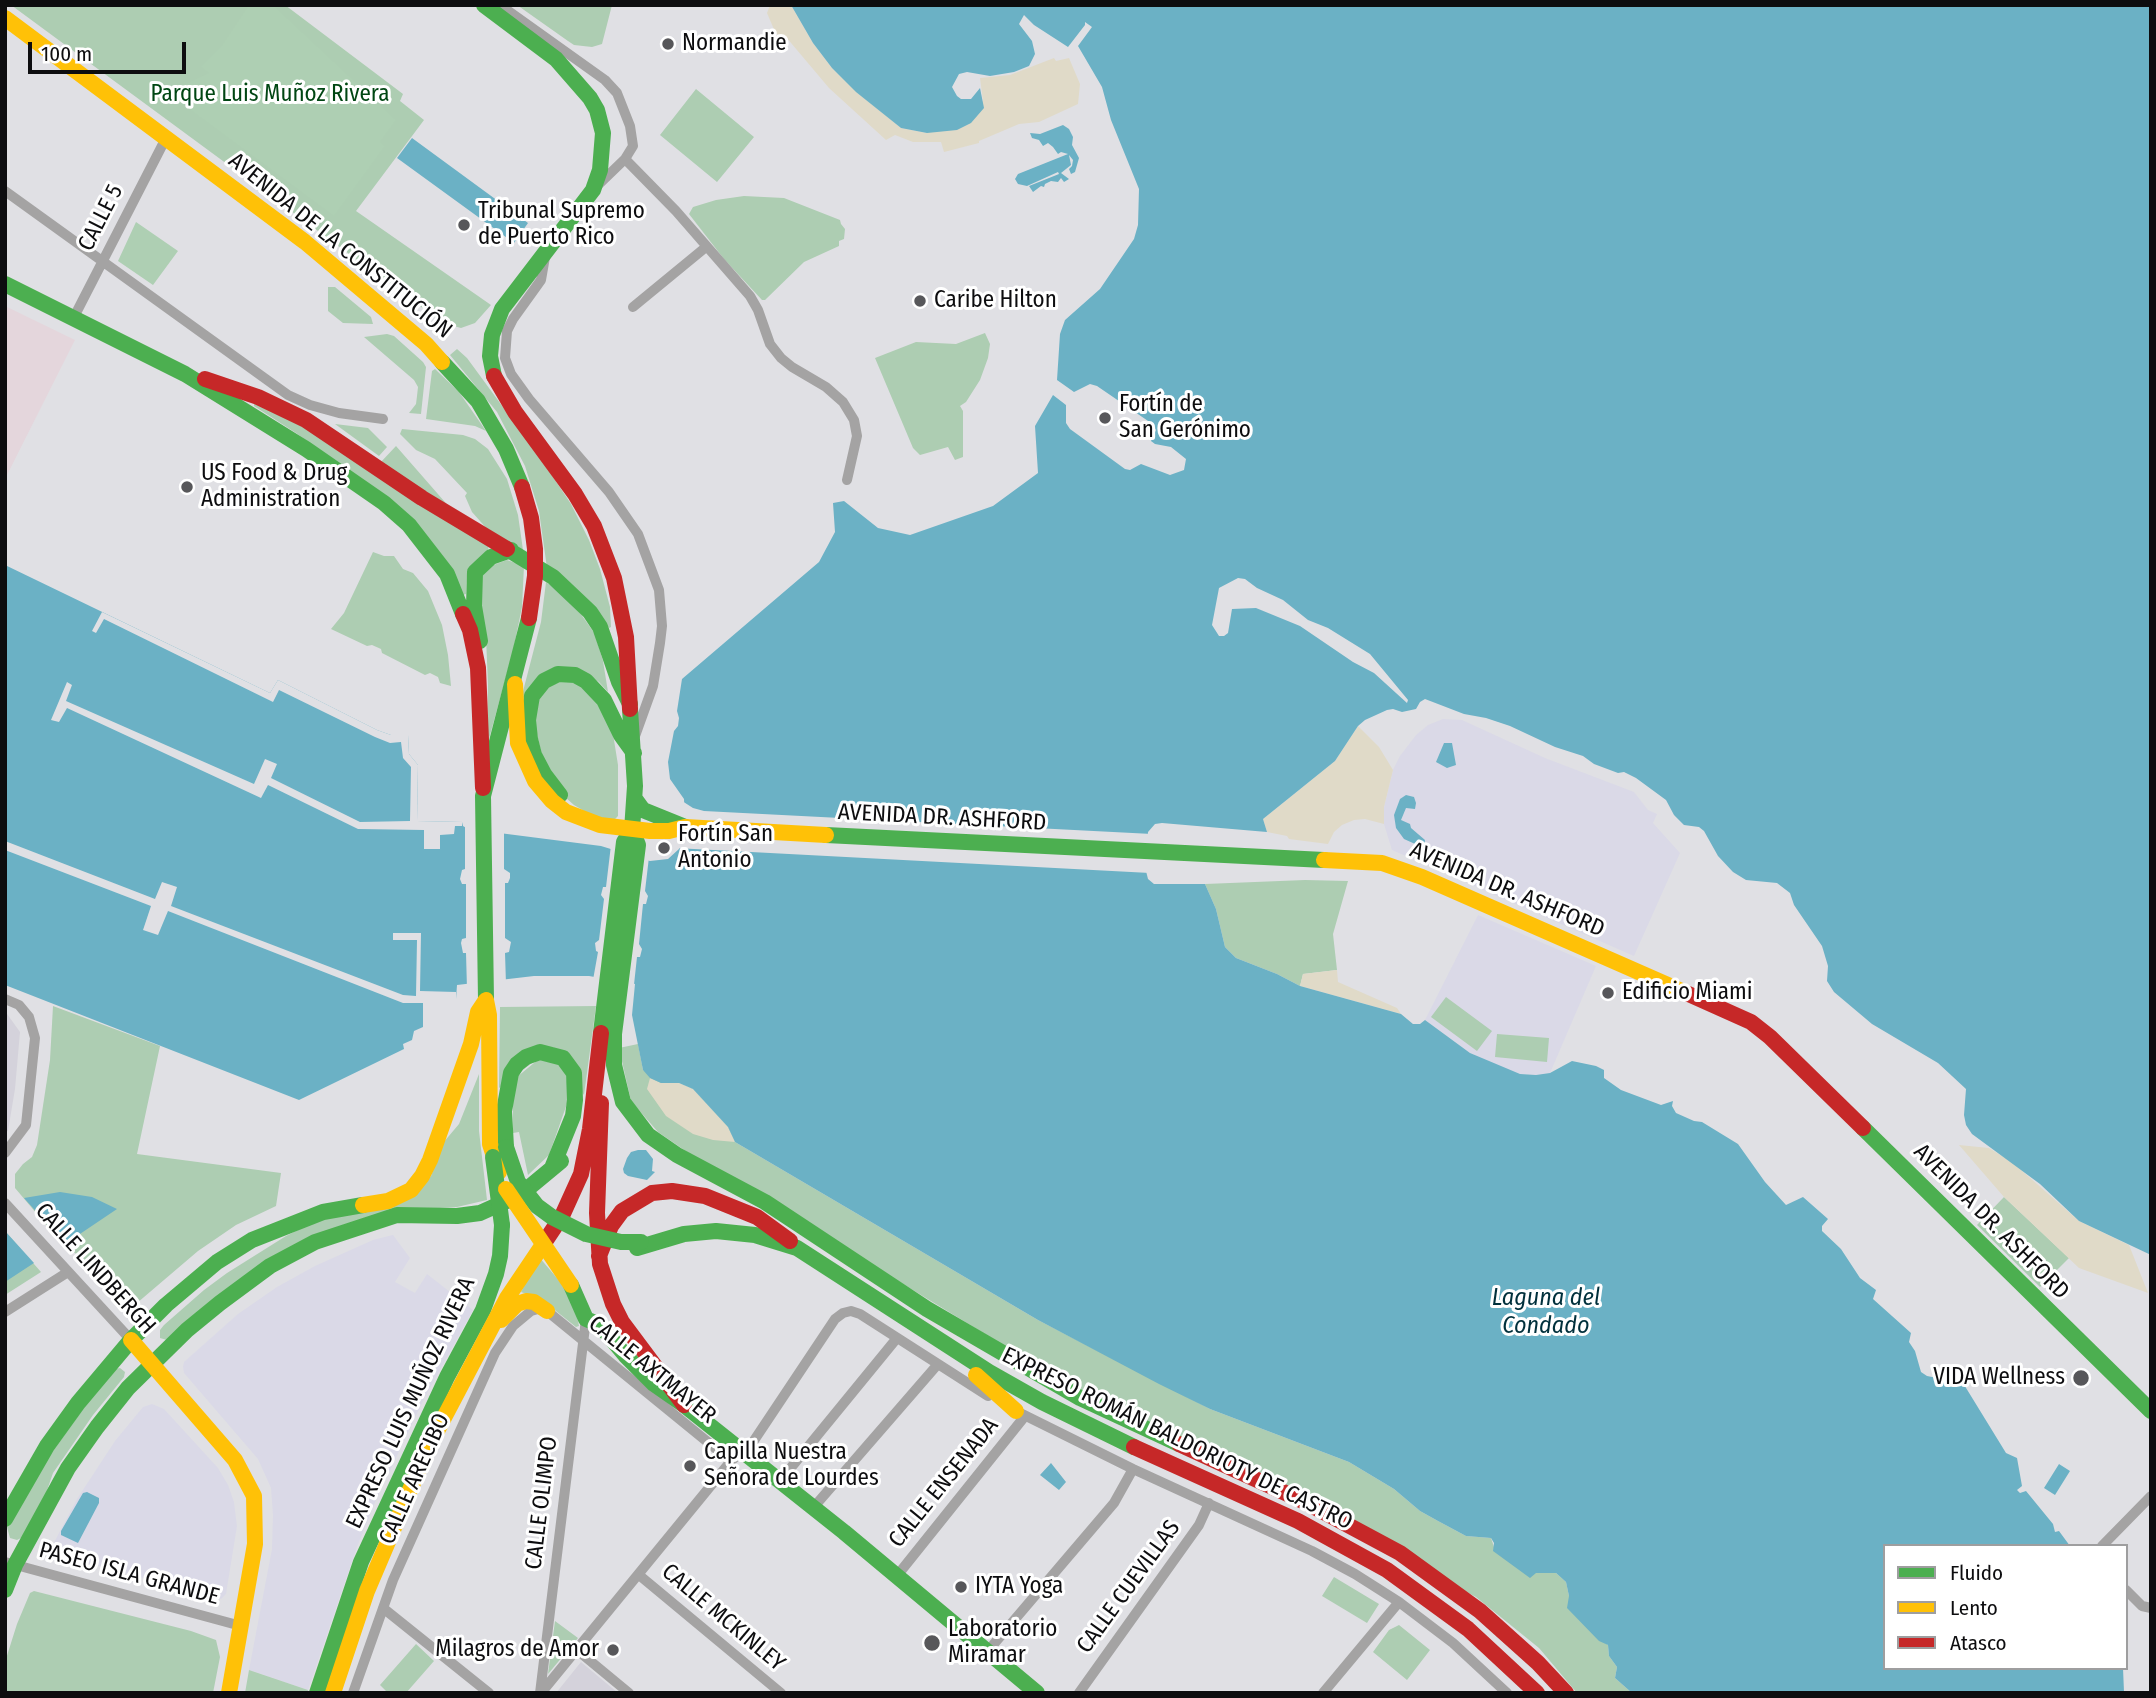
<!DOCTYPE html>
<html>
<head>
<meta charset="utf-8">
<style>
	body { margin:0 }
	#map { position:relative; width:2156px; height:1698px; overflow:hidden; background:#e0e0e4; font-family:"Fira Sans Condensed",sans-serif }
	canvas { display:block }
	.frame { position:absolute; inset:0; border:7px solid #0d0d0f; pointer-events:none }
	.legend { position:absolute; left:1883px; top:1544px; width:245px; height:126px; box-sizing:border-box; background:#fff; border:2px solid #9e9e9f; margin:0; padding:9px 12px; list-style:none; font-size:21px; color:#0d0d0f }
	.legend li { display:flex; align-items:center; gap:14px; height:35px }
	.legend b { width:35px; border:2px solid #9e9e9f }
	.scale { position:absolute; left:28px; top:42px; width:158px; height:32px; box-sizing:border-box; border:4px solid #0d0d0f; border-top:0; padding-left:9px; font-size:21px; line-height:24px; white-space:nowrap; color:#0d0d0f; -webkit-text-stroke:5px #fff; paint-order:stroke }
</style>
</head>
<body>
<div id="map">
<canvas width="2156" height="1698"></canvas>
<div class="frame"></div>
<ul class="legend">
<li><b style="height:9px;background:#4caf50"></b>Fluido</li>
<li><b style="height:9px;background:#ffc107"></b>Lento</li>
<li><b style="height:9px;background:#c62828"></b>Atasco</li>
</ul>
<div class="scale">100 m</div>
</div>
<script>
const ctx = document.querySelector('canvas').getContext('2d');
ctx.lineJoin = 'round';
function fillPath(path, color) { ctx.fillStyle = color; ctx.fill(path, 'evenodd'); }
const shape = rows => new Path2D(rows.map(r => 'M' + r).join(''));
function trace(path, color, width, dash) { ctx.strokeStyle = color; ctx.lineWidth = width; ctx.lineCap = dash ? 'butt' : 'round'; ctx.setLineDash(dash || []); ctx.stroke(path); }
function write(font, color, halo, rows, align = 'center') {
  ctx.font = font + ' "Fira Sans Condensed",sans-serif'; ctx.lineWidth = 6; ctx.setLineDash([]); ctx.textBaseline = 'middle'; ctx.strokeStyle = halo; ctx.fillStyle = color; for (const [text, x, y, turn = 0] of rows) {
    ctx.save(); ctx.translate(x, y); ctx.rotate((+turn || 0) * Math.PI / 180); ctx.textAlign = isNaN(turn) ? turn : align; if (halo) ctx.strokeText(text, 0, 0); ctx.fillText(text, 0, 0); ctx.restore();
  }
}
fillPath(shape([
	[1443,719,1462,720,1545,758,1634,792,1648,810,1657,814,1653,823,1680,853,1634,956,1392,850,1384,824,1384,807,1393,770,1400,756,1416,735,1428,725],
	[1478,915,1596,966,1550,1073,1536,1075,1520,1074,1494,1065,1470,1053,1425,1020],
	[393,1235,410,1258,395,1282,415,1293,427,1274,473,1310,425,1397,376,1500,357,1547,308,1690,249,1670,272,1549,273,1515,271,1488,258,1459,184,1373,183,1367,184,1362,238,1314,277,1287,315,1266,373,1240],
	[152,1404,164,1409,218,1468,228,1485,234,1502,237,1526,226,1594,221,1599,54,1554,50,1550,77,1499,115,1441,143,1407]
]), '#dad9e7');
fillPath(shape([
	[5,306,75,340,5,479]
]), '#e4d6dc');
fillPath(shape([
	[5,1011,20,1032,15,1089,8,1131,5,1132],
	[581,1662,618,1693,556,1693]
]), '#d4d2db');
fillPath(shape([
	[11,5,285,5,403,94,400,101,424,120,356,211,491,305,475,323,461,328,443,323],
	[517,5,612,5,602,44,592,47,574,45,568,41],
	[696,89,754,137,717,182,660,135],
	[744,196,784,198,840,220,841,224,845,229,844,239,839,241,839,246,804,262,765,300,762,300,724,259,689,214,693,207,716,200],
	[328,287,335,287,371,317,373,324,343,323,328,311],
	[985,333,990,344,988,358,980,380,966,402,960,406,963,411,963,457,955,460,948,447,920,455,913,448,875,358,916,342,956,344],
	[387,334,394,336,423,362,426,367,421,414,409,413,416,404,417,396,418,387,414,380,364,337],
	[457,349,467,358,541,459,571,504,589,540,600,569,610,607,611,627,609,628,595,610,547,568,539,511,525,466,497,412,450,355],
	[435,369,459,392,486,431,475,426,426,419,432,371],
	[254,403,294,421,489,546,487,553,467,576,466,594,463,595,378,492,296,433,254,406],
	[335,424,368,428,387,447,379,456],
	[402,429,463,435,475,439,488,449,507,479,518,515,523,550,488,530,472,512,465,496,467,493,435,459,416,450,400,434],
	[396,446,451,509,380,463],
	[373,552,384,556,394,556,403,569,413,573,428,591,442,625,448,655,451,686,440,683,438,677,430,673,425,675,382,653,381,649,372,645,367,646,331,629,344,613],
	[507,560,524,566,522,607,513,651,487,746,488,685,486,637,480,610,481,578,488,567],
	[546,582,573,603,595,634,603,661,608,692,599,682,584,672,573,669,521,699,541,622],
	[569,680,586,688,599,705,613,734,618,765,618,816,612,822,591,815,574,805,557,790,545,769,533,717,542,689,549,684],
	[1305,880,1348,881,1333,934,1337,970,1303,974,1300,986,1277,974,1236,958,1225,947,1216,909,1205,884],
	[1446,997,1492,1031,1477,1051,1431,1017],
	[53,1006,160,1046,137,1154,281,1173,276,1206,236,1225,198,1251,137,1303,130,1305,122,1302,78,1255,64,1246,15,1188,15,1174,23,1164,32,1157,37,1145,50,1060],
	[596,1006,584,1095,553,1047,499,1088,500,1007],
	[1497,1034,1549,1038,1547,1062,1495,1057],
	[638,1044,643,1070,693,1089,728,1127,735,1142,1038,1320,1210,1409,1349,1462,1394,1489,1420,1511,1438,1521,1466,1536,1491,1538,1494,1547,1536,1573,1556,1573,1566,1582,1569,1596,1604,1642,1608,1645,1609,1656,1617,1667,1615,1678,1632,1693,1577,1693,1539,1648,1476,1597,1054,1376,693,1156,658,1132,631,1101,619,1048],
	[540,1058,565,1066,569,1098,549,1155,528,1175,519,1132,513,1133,513,1092,517,1077],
	[479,1074,479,1131,487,1200,457,1207,387,1211,335,1228,167,1340,160,1338,160,1330,164,1325,204,1290,227,1273,286,1236,312,1223,418,1191,431,1176,443,1143,459,1124],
	[2004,1197,2069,1258,2040,1287,1977,1225],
	[5,1231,41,1272,5,1295],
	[539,1257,573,1297,579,1326,576,1327,541,1299,521,1292],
	[120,1368,125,1372,124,1377,93,1415,53,1473,44,1499,23,1537,17,1540,10,1538,7,1527,44,1464,85,1406,115,1369],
	[1334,1577,1379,1604,1367,1623,1322,1596],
	[34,1591,191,1631,216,1640,220,1657,213,1693,5,1693,5,1662,17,1624,30,1593],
	[555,1621,578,1638,548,1674],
	[1399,1625,1430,1650,1407,1680,1373,1652,1389,1630],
	[416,1644,434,1661,406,1693,388,1693,380,1685]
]), '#adcdb2');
fillPath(shape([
	[249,5,273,5,396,120,380,142,385,146,334,216,176,99,186,84,209,73,201,67,221,47],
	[136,222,178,251,153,285,118,261],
	[249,1670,308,1690,307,1693,245,1693]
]), '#aecfb3');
fillPath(shape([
	[770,5,791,5,813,43,832,68,857,92,901,128,927,133,983,101,980,78,1010,75,1054,58,1056,61,1069,58,1080,84,1078,104,1039,122,1019,124,979,141,979,143,944,152,941,142,913,142,895,135,886,140,829,88,786,37,776,34,767,13],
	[1358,726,1379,747,1393,770,1384,807,1384,824,1365,819,1354,820,1342,825,1334,832,1328,844,1289,839,1287,836,1267,832,1263,819,1335,761],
	[1337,970,1338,982,1397,1008,1401,1014,1300,986,1303,974],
	[650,1078,661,1083,679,1083,693,1089,728,1127,735,1142,713,1140,693,1134,666,1116,647,1089],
	[1959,1145,1989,1148,2012,1162,2079,1221,2129,1245,2148,1293,2079,1268,2004,1197]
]), '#e0dac8');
fillPath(shape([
	[791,5,2151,5,2151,1255,2079,1221,2040,1184,1972,1134,1966,1125,1964,1115,1966,1089,1938,1063,1872,1024,1834,992,1827,981,1828,966,1822,946,1794,905,1790,893,1777,883,1746,880,1733,872,1718,856,1704,831,1699,827,1684,825,1674,815,1666,800,1636,778,1624,772,1618,773,1594,764,1583,756,1555,747,1510,726,1486,718,1464,714,1425,699,1420,702,1416,709,1402,712,1393,709,1387,710,1365,720,1358,726,1335,761,1263,819,1267,832,1162,823,1155,824,1148,832,1146,871,1148,879,1154,884,1205,884,1216,909,1225,947,1236,958,1277,974,1300,986,1401,1014,1413,1024,1420,1024,1425,1020,1470,1053,1520,1074,1536,1075,1550,1073,1572,1061,1596,1066,1604,1070,1604,1078,1621,1090,1661,1105,1673,1101,1672,1106,1676,1113,1694,1121,1702,1122,1738,1144,1765,1182,1786,1205,1803,1197,1828,1219,1822,1226,1822,1231,1841,1249,1860,1278,1876,1290,1873,1299,1911,1333,1909,1342,1915,1351,1921,1372,1927,1376,1963,1383,2006,1453,2017,1458,2022,1486,2017,1490,2020,1493,2026,1491,2053,1524,2055,1532,2059,1531,2070,1546,1885,1546,1885,1668,2123,1668,2124,1692,1632,1693,1615,1678,1617,1667,1609,1656,1608,1645,1599,1641,1567,1608,1569,1596,1566,1582,1556,1573,1536,1573,1530,1578,1493,1551,1494,1543,1491,1538,1466,1536,1438,1521,1420,1511,1394,1489,1349,1462,1210,1409,1159,1384,1038,1320,735,1142,728,1127,693,1089,679,1083,661,1083,650,1078,643,1070,632,1015,635,984,589,976,534,976,457,985,456,999,423,999,423,1027,414,1031,412,1040,403,1044,404,1049,299,1100,5,985,5,565,270,693,278,680,377,730,391,735,408,735,409,754,418,765,417,821,463,822,463,826,468,829,601,846,650,861,668,859,679,849,682,842,685,827,684,799,670,779,668,762,674,731,678,726,679,718,677,711,682,679,819,562,835,532,833,503,844,501,878,528,910,535,993,506,1038,473,1035,426,1053,395,1066,405,1066,423,1070,429,1125,469,1130,470,1141,464,1170,475,1184,470,1186,459,1171,447,1155,444,1151,441,1156,430,1151,423,1097,386,1090,384,1074,392,1057,380,1060,334,1065,320,1100,289,1134,239,1138,225,1139,189,1111,120,1102,87,1078,46,1092,27,1085,22,1085,25,1068,47,1034,25,1024,15,1019,24,1032,41,1035,54,1029,66,1014,72,990,76,967,72,959,74,952,87,957,96,961,99,971,99,980,88,984,108,971,123,957,130,927,133,901,128,856,92,832,68,813,43],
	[1238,578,1245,579,1257,588,1283,600,1308,620,1328,628,1370,654,1408,700,1407,703,1374,673,1353,662,1300,626,1256,608,1232,609,1228,633,1224,636,1219,636,1212,625,1219,588],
	[1063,125,1069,129,1073,137,1072,145,1079,158,1075,172,1071,174,1069,169,1072,166,1073,160,1069,155,1071,165,1061,173,1069,179,1064,182,1061,178,1058,182,1051,181,1045,184,1044,187,1041,186,1033,192,1029,186,1059,174,1058,172,1027,186,1018,184,1015,179,1018,174,1068,154,1061,152,1058,154,1053,147,1048,143,1043,146,1039,140,1032,138,1030,133,1040,134],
	[412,138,528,223,514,243,397,158],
	[1444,743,1452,743,1456,765,1447,768,1436,762],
	[1406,795,1414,797,1416,803,1415,809,1406,808,1401,820,1410,824,1411,828,1425,840,1424,848,1404,839,1396,828,1394,815,1400,799],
	[638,1150,646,1150,653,1159,652,1171,655,1172,647,1180,628,1176,624,1173,623,1169,627,1158,631,1152],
	[60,1192,92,1197,117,1209,65,1244,24,1198],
	[5,1231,34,1263,5,1282],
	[1051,1463,1066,1482,1059,1490,1040,1475],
	[2059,1464,2070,1471,2055,1495,2044,1488],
	[87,1492,99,1498,99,1503,78,1543,61,1535,61,1531,83,1493]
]), '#6bb1c5');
fillPath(shape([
	[102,612,270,693,278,680,377,730,391,735,408,735,409,754,418,765,417,821,463,822,462,826,455,826,454,834,440,835,440,849,424,849,424,830,358,829,268,785,261,798,67,708,59,722,51,720,67,682,72,685,66,701,254,784,265,759,277,764,271,778,360,822,410,821,411,767,403,758,401,742,390,743,375,737,279,690,273,702,104,619,96,633,92,631],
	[679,799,693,808,704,811,1152,834,1150,873,675,848,681,826],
	[465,821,469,826,504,829,504,869,510,873,510,878,508,883,505,883,505,938,511,942,509,952,505,953,506,984,467,989,466,953,463,953,461,943,462,939,466,938,466,884,462,884,460,879,462,870,465,869],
	[5,841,155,899,162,882,177,887,171,906,403,995,416,996,417,940,393,940,393,933,421,933,420,991,456,992,456,999,424,999,423,1003,403,1003,168,911,158,935,143,930,151,906,5,850],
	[611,845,649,857,645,891,648,896,646,904,643,904,639,944,642,949,640,957,637,957,632,1003,630,1003,632,987,593,980,598,952,596,951,595,943,599,940,604,899,601,895,603,887,606,887]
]), '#e0e0e4');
trace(shape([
	[500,5,605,80,617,93,630,126,633,146,625,159,597,186],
	[625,159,676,211,750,296,758,310,770,344,781,358,792,367,826,387,843,402,854,420,857,436,847,480],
	[5,191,288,395,310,405,339,413,383,419],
	[545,257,541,280,513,319,507,331,505,358,511,374,529,399,609,492,638,534,659,590,662,626,660,643,653,686,635,736],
	[633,307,706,247],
	[74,317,166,138],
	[5,999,19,1005,29,1017,35,1038,26,1125,5,1153],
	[5,1203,131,1340],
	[5,1312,68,1272],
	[1012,1409,1133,1469,1312,1551,1355,1574,1399,1602,1453,1643,1507,1693],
	[780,1481,897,1338],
	[813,1508,938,1364],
	[2102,1546,2151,1496],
	[5,1562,241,1626],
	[639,1575,781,1693],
	[896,1577,1025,1416],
	[2126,1590,2142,1606,2151,1608],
	[383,1608,489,1693],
	[577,1650,629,1693],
	[987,1652,1114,1503,1133,1469],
	[353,1693,393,1580,495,1353,513,1326,531,1311,538,1309,547,1311,731,1461],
	[540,1693,586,1319],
	[541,1693,731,1461,753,1442,835,1319,843,1313,851,1311,860,1314,988,1396],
	[1079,1693,1199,1525,1209,1503],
	[1323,1693,1399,1602]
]), '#a4a3a3', 10);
trace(shape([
	[484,5,556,59,590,98,597,110,603,133,600,170,593,190,502,309,492,335,490,356,494,376],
	[5,284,185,374,306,449,384,503,409,525,447,574,463,614],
	[442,362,478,401,506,449,522,487],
	[507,549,553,577,590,612,600,627,619,682,630,704],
	[480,641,474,606,475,572,491,557,511,550],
	[560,795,544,774,534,755,530,739,528,720,532,696,544,681,558,674,575,675,586,681,604,700,621,735,634,753],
	[635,799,643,810,685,827],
	[826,835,1324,860],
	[486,1000,483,796,529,618],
	[614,1034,638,845,632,830],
	[614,1034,614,1065,623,1102,648,1135,677,1155,765,1202,927,1309,1080,1398,1179,1444],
	[605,1047,601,1033,624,842,632,830,635,786,630,709],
	[1863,1128,2151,1411],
	[506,1147,504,1111,511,1073,517,1064,526,1057,540,1052,563,1058,574,1073,575,1100,573,1116,552,1168],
	[637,1248,684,1234,716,1231,755,1235,797,1248,989,1372,1042,1402,1134,1447],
	[571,1285,586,1319,600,1325,625,1355,654,1384,684,1405,844,1532,1037,1693],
	[5,1519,47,1446,78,1403,131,1340,166,1305,217,1262,252,1240,323,1212,363,1205],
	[5,1590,15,1565,68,1468,97,1427,128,1388,187,1330,220,1303,270,1266,315,1242,397,1215,457,1216,480,1213,520,1195,561,1161],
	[317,1693,361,1562,447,1377,483,1310,496,1274,500,1256,502,1225]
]), '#4caf50', 16);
trace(shape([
	[5,18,305,242,426,344,442,362],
	[515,684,518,743,535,781,552,801,566,812,600,825,650,831,669,831,685,827,826,835],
	[1324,860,1382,863,1422,877,1684,992],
	[486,1000,489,1015,490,1144,499,1172],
	[363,1205,388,1201,411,1190,422,1176,430,1160,471,1044,478,1012,486,1000],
	[501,1320,517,1304,526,1301,534,1302,547,1311],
	[131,1340,235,1460,254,1496,255,1544,229,1693],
	[976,1375,1016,1411],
	[333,1693,367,1591,427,1450,507,1298,544,1243]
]), '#ffc107', 16);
trace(shape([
	[494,376,515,412,575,494,594,526,614,578,626,637,630,709],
	[205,379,258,397,306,420,422,498,507,549],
	[463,614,470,630,478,668,483,788],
	[1684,992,1751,1022,1770,1037,1863,1128],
	[601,1103,597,1213,600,1264,613,1304,622,1322,684,1405],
	[544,1243,562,1216,581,1174,590,1129,601,1033],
	[599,1256,611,1226,622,1211,652,1193,672,1191,705,1196,757,1217,790,1241],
	[1179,1444,1305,1502,1400,1553,1480,1611,1538,1663,1566,1693],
	[1134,1447,1298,1521,1387,1570,1468,1629,1537,1693]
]), '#c62828', 16);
trace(shape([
	[506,1147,518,1182,537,1206,552,1217,586,1234,621,1242,641,1242],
	[493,1157,502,1225]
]), '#4caf50', 16);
trace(shape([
	[506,1189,571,1285]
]), '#ffc107', 16);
trace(shape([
	[522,487,531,518,535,549,535,576,529,618]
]), '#c62828', 16);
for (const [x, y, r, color] of [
	[668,44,7,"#57575a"],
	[464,225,7,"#57575a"],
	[920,301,7,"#57575a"],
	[1105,418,7,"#57575a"],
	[187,487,7,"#57575a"],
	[664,848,7,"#57575a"],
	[1608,993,7,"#57575a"],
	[2081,1378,9,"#57575a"],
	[690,1466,7,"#57575a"],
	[961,1587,7,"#57575a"],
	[932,1643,9,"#57575a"],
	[613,1650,7,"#57575a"]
]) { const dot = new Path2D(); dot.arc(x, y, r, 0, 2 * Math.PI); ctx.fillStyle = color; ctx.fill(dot); trace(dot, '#fff', 2.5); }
write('23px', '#0d0d0f', '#fff', [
	["Normandie",682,44],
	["Tribunal Supremo",478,212],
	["de Puerto Rico",478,238],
	["Caribe Hilton",934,301],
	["Fortín de",1119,405],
	["San Gerónimo",1119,431],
	["US Food & Drug",201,474],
	["Administration",201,500],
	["Fortín San",678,835],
	["Antonio",678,861],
	["Edificio Miami",1622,993],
	["VIDA Wellness",2065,1378,"right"],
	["Capilla Nuestra",704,1453],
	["Señora de Lourdes",704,1479],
	["IYTA Yoga",975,1587],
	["Laboratorio",948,1630],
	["Miramar",948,1656],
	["Milagros de Amor",599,1650,"right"]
], 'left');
write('23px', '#004613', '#fff', [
	["Parque Luis Muñoz Rivera",270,95]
]);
write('23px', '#0d0d0f', '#fff', [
	["CALLE 5",101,218,-63],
	["AVENIDA DE LA CONSTITUCIÓN",340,246,39],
	["AVENIDA DR. ASHFORD",942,818,3],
	["AVENIDA DR. ASHFORD",1507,890,23],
	["AVENIDA DR. ASHFORD",1991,1222,45],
	["CALLE LINDBERGH",95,1269,48],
	["CALLE AXTMAYER",652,1370,39],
	["EXPRESO LUIS MUÑOZ RIVERA",411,1403,-65],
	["EXPRESO ROMÁN BALDORIOTY DE CASTRO",1177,1439,26],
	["CALLE ARECIBO",415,1479,-66],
	["CALLE ENSENADA",944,1483,-51],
	["CALLE OLIMPO",542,1503,-83],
	["PASEO ISLA GRANDE",129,1574,15],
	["CALLE CUEVILLAS",1129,1587,-54],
	["CALLE MCKINLEY",723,1618,40]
]);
write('italic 24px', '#00303c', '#fff', [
	["Laguna del",1546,1298],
	["Condado",1546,1326]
]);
</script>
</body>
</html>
